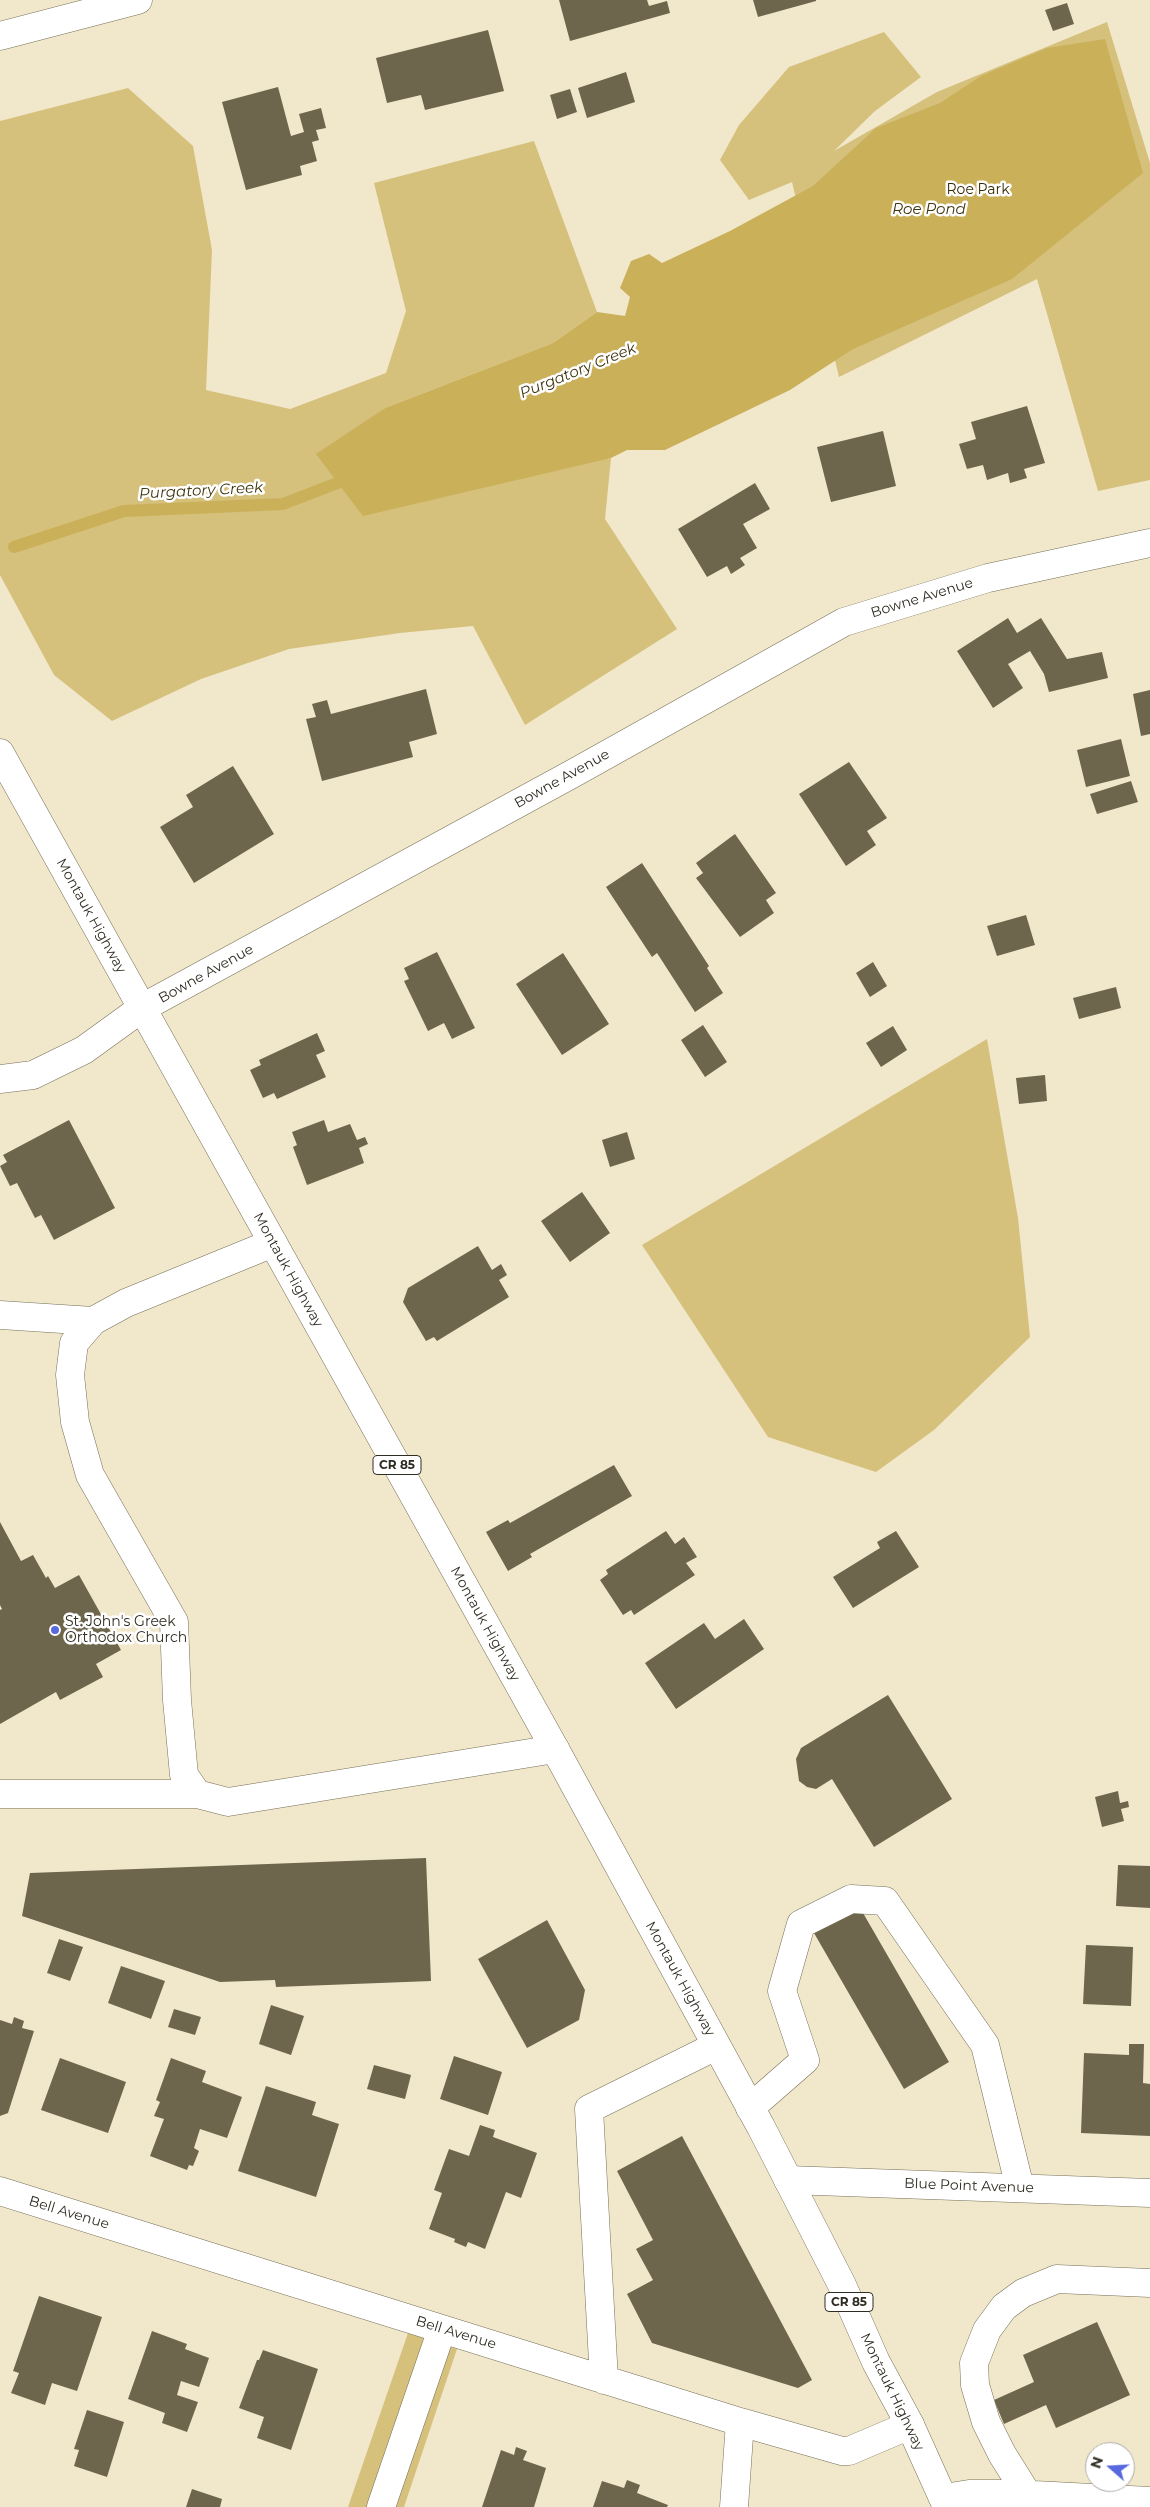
<!DOCTYPE html>
<html>
<head>
<meta charset="utf-8">
<style>
	body { margin:0 }
	#map { position:relative; width:1150px; height:2507px; overflow:hidden; background:#f1e8cc; font-family:Montserrat,sans-serif }
	canvas { display:block }
	.north { position:absolute; left:1085px; top:2442px; width:50px; height:50px; box-sizing:border-box; background:#fff; border:1px solid #acaba7; border-radius:50%; rotate:289deg; font-size:14px; font-weight:700; line-height:20px; text-align:center; color:#2f2c22 }
	.north::after { content:''; display:block; margin:auto; width:18px; height:22px; background:#5869e0; clip-path:polygon(50% 0,100% 100%,50% 72%,0 100%) }
</style>
</head>
<body>
<div id="map">
<canvas width="1150" height="2507"></canvas>
<div class="north">N</div>
</div>
<script>
const ctx = document.querySelector('canvas').getContext('2d');
ctx.lineJoin = 'round';
function fillPath(path, color) { ctx.fillStyle = color; ctx.fill(path, 'evenodd'); }
const shape = rows => new Path2D(rows.map(r => 'M' + r).join(''));
function trace(path, color, width, dash) { ctx.strokeStyle = color; ctx.lineWidth = width; ctx.lineCap = dash ? 'butt' : 'round'; ctx.setLineDash(dash || []); ctx.stroke(path); }
function write(font, color, halo, rows, align = 'center') {
  ctx.font = font + ' Montserrat,sans-serif'; ctx.lineWidth = 5; ctx.setLineDash([]); ctx.textBaseline = 'middle'; ctx.strokeStyle = halo; ctx.fillStyle = color; for (const [text, x, y, turn = 0] of rows) {
    ctx.save(); ctx.translate(x, y); ctx.rotate((+turn || 0) * Math.PI / 180); ctx.textAlign = isNaN(turn) ? turn : align; if (halo) ctx.strokeText(text, 0, 0); ctx.fillText(text, 0, 0); ctx.restore();
  }
}
fillPath(shape([
	[1107,22,1150,163,1150,480,1098,491,1037,279,839,377,792,182,749,200,720,160,739,125,789,67,884,32,921,77,875,111,834,151,937,92],
	[128,88,193,146,212,250,206,390,290,409,386,373,406,311,374,183,534,141,597,312,553,343,385,408,317,455,568,465,611,458,605,519,677,629,525,725,473,626,400,633,289,649,201,679,112,721,54,675,0,575,0,121],
	[987,1039,1018,1218,1030,1337,934,1430,876,1472,768,1437,642,1245],
	[408,2333,457,2349,404,2507,348,2507]
]), '#d5c07c');
fillPath(shape([
	[1105,39,1143,173,1012,279,853,349,790,390,665,450,627,450,611,458,363,516,316,454,385,408,553,343,597,312,625,316,630,297,620,288,631,261,649,254,662,263,730,231,813,186,876,128,940,103,981,76,1047,48]
]), '#cab059');
trace(shape([
	[14,547,124,511,283,504,353,477]
]), '#cab059', 12);
fillPath(shape([
	[559,0,647,0,649,6,667,1,670,13,570,41],
	[753,0,816,0,816,1,758,17],
	[1067,3,1074,24,1053,31,1045,10],
	[488,30,504,91,425,110,421,95,387,103,376,58],
	[626,72,635,102,587,118,578,88],
	[278,87,291,136,304,132,299,114,321,108,326,128,316,130,319,140,312,142,317,161,300,166,302,175,246,190,222,102],
	[570,89,577,112,557,119,550,95],
	[1027,406,1045,463,1024,469,1027,478,1010,483,1008,473,987,480,983,465,967,469,959,444,976,439,971,422],
	[883,431,896,486,831,502,817,447],
	[755,483,770,509,743,524,757,548,740,558,745,565,731,574,727,566,707,577,678,529],
	[1008,618,1017,633,1041,618,1067,659,1102,652,1108,678,1049,692,1044,674,1030,651,1008,664,1023,688,993,708,957,651],
	[426,689,437,734,409,742,413,757,322,781,306,719,316,717,312,704,327,700,331,714],
	[1150,690,1150,734,1141,736,1133,694],
	[1121,739,1130,776,1086,787,1077,750],
	[849,762,887,818,867,831,876,845,846,866,799,794],
	[233,766,274,834,194,883,160,827,193,807,186,795],
	[1131,781,1138,802,1097,814,1090,794],
	[735,834,776,893,766,900,774,913,740,937,696,878,703,873,696,863],
	[642,863,709,966,707,968,723,993,695,1012,657,953,652,957,606,887],
	[1026,915,1035,945,997,956,987,926],
	[437,952,475,1028,452,1039,444,1023,428,1031,404,981,409,979,404,968],
	[563,953,609,1024,562,1055,516,984],
	[873,962,887,986,870,997,856,973],
	[1116,987,1121,1008,1079,1019,1073,998],
	[703,1025,727,1062,705,1077,681,1040],
	[893,1026,907,1050,881,1067,866,1043],
	[317,1033,325,1051,316,1055,326,1077,277,1099,274,1093,263,1098,250,1070,261,1065,259,1060],
	[1045,1075,1047,1101,1019,1104,1016,1078],
	[69,1120,115,1208,54,1240,41,1215,35,1218,17,1183,10,1186,0,1166,7,1162,3,1155],
	[324,1120,328,1132,350,1124,357,1140,365,1137,368,1144,359,1148,364,1163,307,1185,293,1147,297,1145,292,1132],
	[627,1132,635,1159,610,1167,602,1140],
	[582,1192,610,1233,570,1262,541,1221],
	[478,1246,492,1270,501,1264,507,1275,499,1280,509,1297,437,1341,434,1337,426,1341,403,1302,408,1288],
	[614,1465,632,1496,530,1554,532,1557,508,1571,486,1532,508,1520,510,1523],
	[0,1522,21,1561,33,1555,46,1578,48,1576,55,1588,79,1575,121,1650,96,1664,103,1677,60,1700,56,1692,0,1724,0,1610,2,1609,0,1605],
	[666,1531,675,1544,684,1537,697,1557,686,1563,695,1575,634,1615,631,1610,623,1615,600,1580,608,1574,606,1570],
	[896,1531,919,1567,853,1608,833,1577,880,1548,877,1542],
	[744,1619,764,1649,676,1709,645,1663,704,1623,715,1639],
	[888,1695,952,1799,874,1847,832,1779,816,1789,807,1787,799,1781,796,1759,801,1748],
	[1118,1791,1120,1803,1128,1801,1129,1807,1121,1809,1124,1821,1102,1827,1095,1797],
	[426,1858,431,1981,276,1987,275,1980,220,1982,22,1916,30,1873],
	[1118,1865,1150,1866,1150,1908,1116,1906],
	[859,1906,949,2062,904,2089,814,1933],
	[547,1920,585,1990,579,2020,527,2048,478,1959],
	[59,1939,83,1947,70,1981,47,1973],
	[1086,1945,1133,1947,1131,2006,1083,2004],
	[121,1966,165,1981,151,2019,108,2003],
	[271,2005,304,2016,291,2055,259,2044],
	[174,2009,201,2017,195,2035,168,2027],
	[14,2017,24,2021,22,2028,34,2031,8,2113,0,2116,0,2020,12,2024],
	[1129,2044,1144,2044,1143,2083,1150,2084,1150,2136,1081,2133,1084,2053,1129,2055],
	[454,2056,502,2072,488,2115,440,2099],
	[60,2058,126,2082,108,2133,41,2110],
	[171,2058,206,2071,202,2082,242,2097,227,2138,200,2129,194,2148,199,2151,193,2166,189,2165,187,2170,150,2156,164,2119,154,2116,160,2102,156,2100],
	[374,2065,411,2075,405,2099,367,2089],
	[266,2086,316,2102,312,2115,339,2124,316,2197,238,2171],
	[480,2125,495,2130,493,2137,537,2153,521,2198,506,2192,485,2249,468,2242,466,2247,454,2242,455,2239,429,2229,442,2193,434,2190,449,2149,469,2156],
	[682,2136,812,2380,798,2388,652,2343,627,2294,653,2280,636,2249,653,2240,617,2171],
	[39,2296,102,2317,77,2391,52,2383,45,2405,11,2393,19,2373,13,2371],
	[1097,2322,1130,2395,1056,2428,1046,2405,1004,2424,994,2400,1034,2382,1023,2355],
	[152,2331,187,2344,185,2349,209,2358,199,2387,181,2381,177,2395,198,2402,187,2432,162,2423,165,2413,128,2399],
	[263,2350,318,2369,291,2450,257,2438,264,2417,239,2408,257,2360,259,2360],
	[87,2410,124,2422,107,2477,74,2466,79,2450,74,2449],
	[516,2447,527,2451,523,2460,546,2468,534,2507,482,2507,501,2450,514,2455],
	[627,2480,640,2485,637,2493,668,2505,667,2507,593,2507,602,2481,624,2488],
	[192,2489,222,2499,220,2507,186,2507]
]), '#6d664d');
const minor = shape([
	[0,36,138,0],
	[0,1079,33,1075,84,1050,142,1008,572,774,844,622,988,578,1150,543],
	[273,1243,126,1303,93,1321,74,1343,70,1375,75,1422,90,1475,174,1622,177,1700,184,1775,197,1794,228,1802,555,1749],
	[0,1315,93,1321],
	[0,1794,197,1794],
	[750,2108,805,2060,782,1991,801,1924,851,1899,885,1901,985,2045,1020,2188],
	[788,2180,1150,2193],
	[0,2191,740,2422,842,2451,849,2451,910,2425],
	[604,2380,589,2109,716,2046],
	[1027,2494,1002,2454,986,2422,975,2385,974,2363,987,2330,1004,2307,1023,2293,1057,2279,1150,2283],
	[944,2498,969,2494,1015,2494,1150,2501],
	[381,2507,442,2329],
	[734,2507,740,2422]
]);
const major = shape([
	[0,753,555,1749,761,2127,842,2285,876,2362,910,2425,947,2507]
]);
trace(minor, '#766f56', 29);
trace(major, '#766f56', 29);
trace(minor, '#fff', 28);
trace(major, '#fff', 28);
for (const [x, y, r, color] of [
	[55,1630,5,"#5869e0"]
]) { const dot = new Path2D(); dot.arc(x, y, r, 0, 2 * Math.PI); ctx.fillStyle = color; ctx.fill(dot); trace(dot, '#fff', 2); }
for (const [x, y, w] of [
	[397,1465,48],
	[849,2302,48]
]) { const box = new Path2D(); box.roundRect(x - w / 2, y - 9.5, w, 19, 4); ctx.fillStyle = '#fff'; ctx.fill(box); trace(box, '#2f2c22', 1); }
write('bold 12px', '#2f2c22', null, [
	["CR 85",397,1465],
	["CR 85",849,2302]
]);
write('14px', '#352a03', '#fff', [
	["Roe Park",978,190]
]);
write('14px', '#2f2c22', '#fff', [
	["Bowne Avenue",922,598,-17],
	["Bowne Avenue",562,779,-29],
	["Montauk Highway",91,916,61],
	["Bowne Avenue",206,974,-29],
	["Montauk Highway",288,1270,61],
	["Montauk Highway",485,1624,61],
	["Montauk Highway",680,1979,61],
	["Blue Point Avenue",969,2186,2],
	["Bell Avenue",69,2213,17],
	["Bell Avenue",456,2333,17],
	["Montauk Highway",892,2392,64]
]);
write('14px', '#2f2c22', '#fff', [
	["St. John's Greek",65,1622],
	["Orthodox Church",65,1638]
], 'left');
write('italic 15px', '#40350f', '#fff', [
	["Roe Pond",929,210],
	["Purgatory Creek",578,371,-22],
	["Purgatory Creek",201,491,-3]
]);
</script>
</body>
</html>
